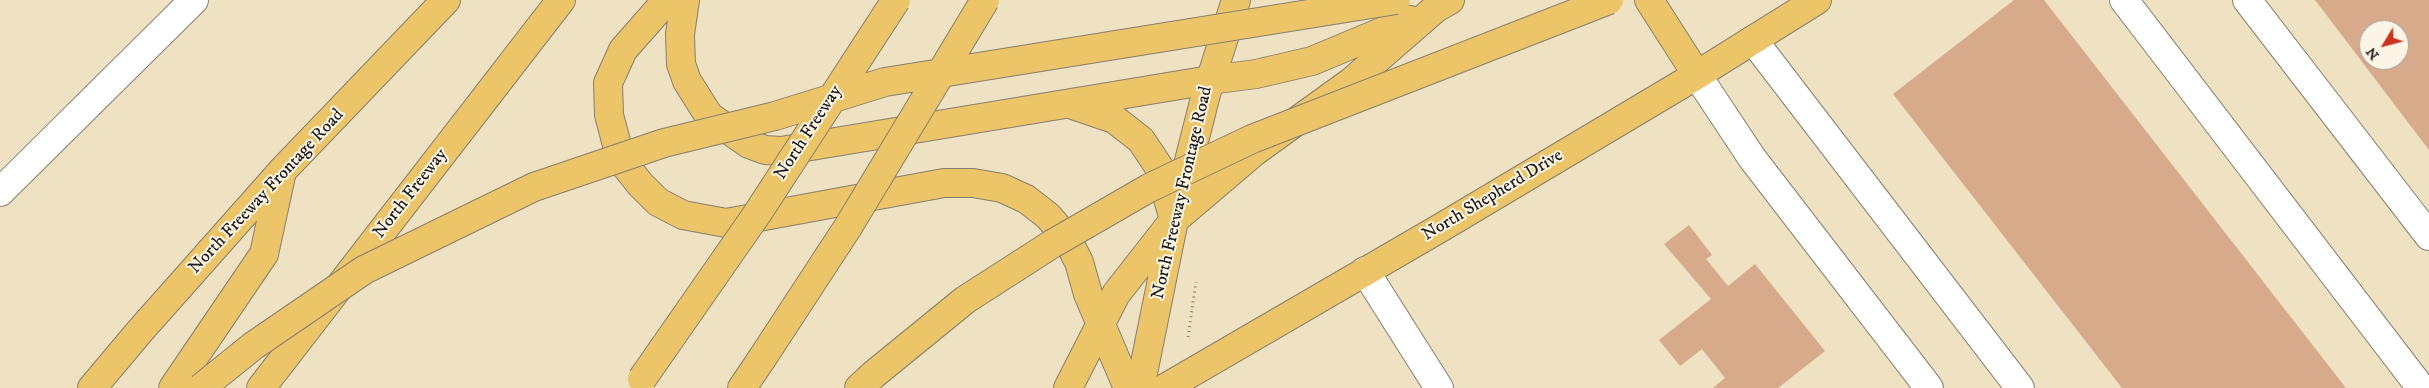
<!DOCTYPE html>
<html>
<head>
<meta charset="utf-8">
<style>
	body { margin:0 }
	#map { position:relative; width:2429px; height:388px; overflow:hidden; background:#efe2c2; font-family:"IM FELL DW Pica",serif }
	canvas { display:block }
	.north { position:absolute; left:2359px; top:20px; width:50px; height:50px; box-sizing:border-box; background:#fcf5e5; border:1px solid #a29e95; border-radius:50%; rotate:233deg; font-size:14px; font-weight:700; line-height:20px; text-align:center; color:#1c1c1c }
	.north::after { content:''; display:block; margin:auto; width:18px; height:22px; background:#c8321e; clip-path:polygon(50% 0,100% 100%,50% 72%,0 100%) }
</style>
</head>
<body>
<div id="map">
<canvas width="2429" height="388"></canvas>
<div class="north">N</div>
</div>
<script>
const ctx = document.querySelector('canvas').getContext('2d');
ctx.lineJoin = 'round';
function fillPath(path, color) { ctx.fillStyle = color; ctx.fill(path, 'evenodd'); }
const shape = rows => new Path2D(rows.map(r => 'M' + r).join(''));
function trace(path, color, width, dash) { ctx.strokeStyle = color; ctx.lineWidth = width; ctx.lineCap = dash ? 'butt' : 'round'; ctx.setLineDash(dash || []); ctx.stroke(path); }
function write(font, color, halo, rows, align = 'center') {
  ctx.font = font + ' "IM FELL DW Pica",serif'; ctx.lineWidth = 4; ctx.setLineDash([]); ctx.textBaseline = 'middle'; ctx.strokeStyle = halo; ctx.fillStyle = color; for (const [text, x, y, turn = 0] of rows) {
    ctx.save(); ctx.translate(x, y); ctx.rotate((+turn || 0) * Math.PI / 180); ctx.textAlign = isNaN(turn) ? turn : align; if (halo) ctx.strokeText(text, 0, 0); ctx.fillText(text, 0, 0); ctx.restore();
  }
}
fillPath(shape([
	[2014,0,2044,0,2346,388,2122,388,1893,94],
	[2315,0,2429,0,2429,150],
	[2369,30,2399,30,2399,60,2369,60],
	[1689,225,1712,255,1706,259,1728,286,1755,264,1825,351,1778,388,1713,388,1725,378,1702,349,1680,366,1659,340,1711,299,1664,244]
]), '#d8aa8c');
const minor = shape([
	[2124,0,2421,388],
	[2247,0,2429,236],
	[1753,40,2020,388],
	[1697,75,1752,158,1929,388],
	[0,192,194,0],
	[1365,271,1439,388]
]);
const major = shape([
	[1649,0,1697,75],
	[1210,80,1256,74,1312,61,1410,20],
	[92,388,140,331,282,171,446,0],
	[1068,388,1116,294,1174,220,1254,152,1351,82,1436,8,1450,0],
	[1140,388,1174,220,1206,94,1236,0],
	[1165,388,1442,227,1697,75,1817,0]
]);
const highway = shape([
	[667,0,623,50,608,83,609,115,621,160,640,184,658,202,683,215,726,223,944,183,973,183,1002,188,1026,199,1048,216,1066,237,1079,262,1088,294,1128,388],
	[685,0,680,34,681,64,687,81,709,116,749,144,765,150,781,151,1210,80],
	[1070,104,1114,119,1141,140,1159,167,1174,220],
	[173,388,264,254,282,171],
	[261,388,561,0],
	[742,388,761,360],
	[859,388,873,375]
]);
trace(minor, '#867f6f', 30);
trace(major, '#867f6f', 30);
trace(highway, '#867f6f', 30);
trace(shape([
	[1188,337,1196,282]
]), '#867f6f', 3, [1, 4]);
trace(minor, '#fff', 28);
trace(major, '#edc569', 28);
trace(highway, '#edc569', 28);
const highwayBridge = shape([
	[761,360,848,227,985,0],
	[873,375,965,300,1052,244,1149,188,1252,139,1609,0],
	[642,379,757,214,896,0],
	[201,388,253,346,364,270,534,187,664,143,775,116,885,82,1396,0]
]);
trace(highwayBridge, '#867f6f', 30, []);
trace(highwayBridge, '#edc569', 28);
write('18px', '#1c1c1c', '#fcf5e5', [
	["North Freeway",809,133,-57],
	["North Freeway Frontage Road",267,192,-47],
	["North Freeway Frontage Road",1183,193,-77],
	["North Freeway",411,194,-52],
	["North Shepherd Drive",1493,196,-31]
]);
</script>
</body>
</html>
